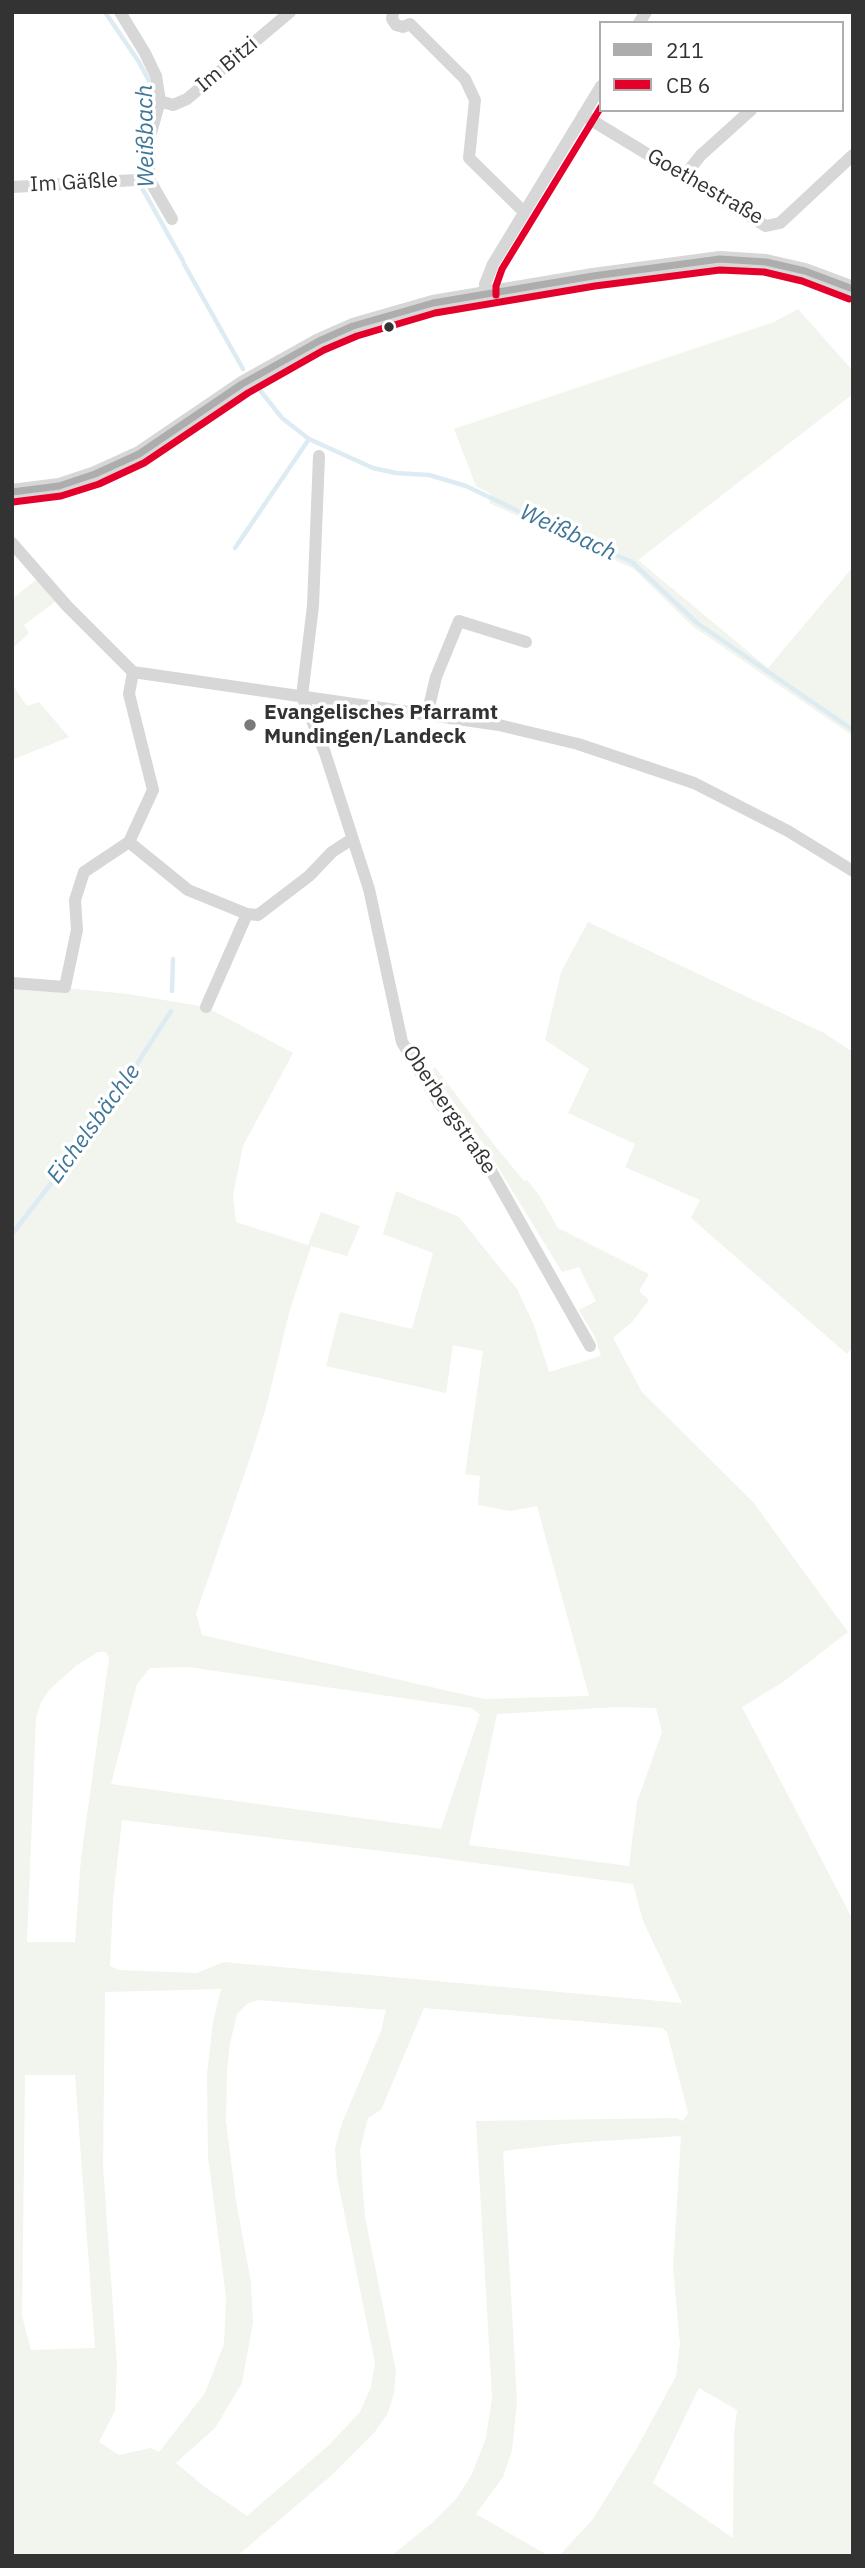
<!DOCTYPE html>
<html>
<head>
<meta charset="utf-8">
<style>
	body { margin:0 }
	#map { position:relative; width:865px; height:2568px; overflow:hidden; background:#fff; font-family:"IBM Plex Sans",sans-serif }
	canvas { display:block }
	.frame { position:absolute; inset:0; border:14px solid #333; pointer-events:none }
	.legend { position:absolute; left:599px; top:21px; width:245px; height:91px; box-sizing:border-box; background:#fff; border:2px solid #adadad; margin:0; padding:9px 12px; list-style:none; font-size:21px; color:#333 }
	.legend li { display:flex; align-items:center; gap:14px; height:35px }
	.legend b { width:35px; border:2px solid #adadad }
</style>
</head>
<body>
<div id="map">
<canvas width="865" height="2568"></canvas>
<div class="frame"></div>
<ul class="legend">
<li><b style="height:9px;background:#adadad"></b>211</li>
<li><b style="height:9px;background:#e4002b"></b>CB 6</li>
</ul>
</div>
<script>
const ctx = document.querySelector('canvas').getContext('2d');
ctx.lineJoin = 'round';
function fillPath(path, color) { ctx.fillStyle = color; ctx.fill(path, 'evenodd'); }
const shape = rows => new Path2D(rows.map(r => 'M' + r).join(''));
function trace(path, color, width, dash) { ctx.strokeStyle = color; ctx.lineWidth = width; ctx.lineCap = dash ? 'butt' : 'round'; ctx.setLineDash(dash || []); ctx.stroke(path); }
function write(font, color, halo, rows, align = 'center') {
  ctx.font = font + ' "IBM Plex Sans",sans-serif'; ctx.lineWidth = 7; ctx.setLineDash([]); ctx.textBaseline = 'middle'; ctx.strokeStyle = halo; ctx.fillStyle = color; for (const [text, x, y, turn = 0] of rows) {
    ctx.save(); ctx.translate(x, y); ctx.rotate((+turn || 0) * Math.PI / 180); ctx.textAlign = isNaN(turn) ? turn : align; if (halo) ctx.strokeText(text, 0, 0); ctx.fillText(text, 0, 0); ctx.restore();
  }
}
fillPath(shape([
	[798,309,853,371,853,394,638,560,768,668,853,567,853,736,692,626,634,569,489,503,491,494,476,486,454,429,774,322],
	[37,579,55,602,24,625,29,633,12,649,12,599],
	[12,684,27,706,39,702,69,737,12,760],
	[588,922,824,1033,853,1052,853,1347,847,1354,691,1218,700,1200,625,1167,635,1144,568,1113,589,1069,545,1040,561,972],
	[12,983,128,994,206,1007,293,1053,243,1146,233,1195,236,1222,308,1245,321,1212,360,1226,347,1256,311,1246,290,1309,267,1404,252,1452,196,1614,202,1635,484,1699,589,1696,537,1506,510,1511,478,1505,480,1476,465,1474,483,1351,453,1345,446,1393,326,1366,340,1312,412,1329,433,1253,383,1234,396,1191,459,1217,517,1289,534,1325,549,1372,601,1356,595,1337,579,1310,596,1301,579,1267,562,1272,485,1146,431,1071,435,1067,495,1146,524,1181,527,1180,539,1195,558,1228,649,1274,639,1291,649,1300,632,1322,613,1338,642,1392,753,1502,848,1632,783,1682,742,1707,853,1920,853,2556,559,2556,593,2519,637,2448,676,2376,680,2344,673,2268,681,2136,573,2143,503,2151,517,2402,512,2451,503,2477,476,2514,549,2556,391,2556,432,2523,456,2499,472,2474,486,2438,492,2397,476,2121,676,2118,683,2121,688,2113,667,2032,662,2028,424,2008,381,2110,368,2118,360,2150,365,2217,396,2371,394,2393,388,2413,374,2433,332,2475,237,2556,12,2556],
	[98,1652,106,1652,109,1658,81,1858,75,1942,27,1942,36,1718,41,1702,50,1689,77,1665],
	[188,1667,471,1708,480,1714,441,1829,111,1784,137,1684,150,1668],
	[617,1707,656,1708,662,1732,637,1802,629,1866,469,1845,497,1714],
	[122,1820,432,1857,633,1884,643,1921,682,2003,224,1962,197,1973,119,1970,110,1966,113,1899],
	[221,1989,213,2022,207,2074,208,2157,226,2297,224,2344,205,2393,159,2452,151,2448,119,2455,99,2442,115,2411,117,2365,103,2166,105,1992],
	[258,2000,386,2010,381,2031,342,2123,335,2148,337,2177,375,2363,371,2387,360,2412,329,2445,247,2516,205,2487,176,2463,215,2428,242,2383,253,2322,251,2283,236,2200,226,2121,227,2070,230,2044,237,2014,247,2004],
	[25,2075,75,2075,95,2348,31,2350,22,2316],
	[699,2388,737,2410,734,2434,733,2538,653,2483]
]), '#f1f5ed');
trace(shape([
	[105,12,139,62,149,81,150,98,142,142,140,170,142,188,183,261],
	[184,264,243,369],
	[259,389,282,418,309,439,373,468,396,473,429,475,466,486,560,531,632,562,697,623,853,730],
	[235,548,309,439],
	[172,991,173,959],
	[12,1234,107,1111,171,1011]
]), '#ddebf3', 4.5);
trace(shape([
	[120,12,145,53,156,76,160,101,150,136,149,179,172,219],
	[393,12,392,19,396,25,403,27,410,24],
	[639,23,646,12],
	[410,24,465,79,475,100,469,158,524,212],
	[160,101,173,105,187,99,290,12],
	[583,115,766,226,780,223,853,155],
	[684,176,701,155,751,110],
	[12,187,136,180],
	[485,295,485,284,493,264,601,86],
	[319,456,313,606,302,696,325,753,369,889,402,1042,440,1104,485,1160,590,1346],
	[12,543,67,606,133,672,499,725,578,744,694,783,788,831,853,871],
	[427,715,436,677,459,621,526,642],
	[129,842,188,890,247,914,258,915,309,876,332,852,352,839],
	[12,983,65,987,77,930,75,900,84,872,129,842,153,790,129,694,133,672],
	[206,1007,247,914]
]), '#d7d7d7', 12);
trace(shape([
	[12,492,59,486,95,474,139,454,242,384,319,341,353,326,433,303,593,276,720,259,766,262,805,271,853,289]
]), '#d7d7d7', 16);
trace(shape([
	[12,492,59,486,95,474,139,454,242,384,319,341,353,326,433,303,593,276,720,259,766,262,805,271,853,289]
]), '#adadad', 7);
trace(shape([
	[496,295,496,286,502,269,601,107],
	[13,502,61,496,99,484,144,463,248,393,324,350,357,336,435,313,595,286,720,270,764,272,802,281,849,299]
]), '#e4002b', 7);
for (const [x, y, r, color] of [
	[389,327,6,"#333"],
	[250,725,7,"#7a7a7a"]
]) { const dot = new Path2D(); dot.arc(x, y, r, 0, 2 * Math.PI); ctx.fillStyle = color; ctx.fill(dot); trace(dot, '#fff', 2.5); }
write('21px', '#333', '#fff', [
	["Im Bitzi",227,65,-40],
	["Im Gäßle",74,183,-3],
	["Goethestraße",705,187,30],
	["Oberbergstraße",449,1110,56]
]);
write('bold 21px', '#333', '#fff', [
	["Evangelisches Pfarramt",264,713],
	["Mundingen/Landeck",264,737]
], 'left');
write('italic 23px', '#3f7597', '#fff', [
	["Weißbach",146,136,-91],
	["Weißbach",568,533,25],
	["Eichelsbächle",94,1124,-54]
]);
</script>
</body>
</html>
